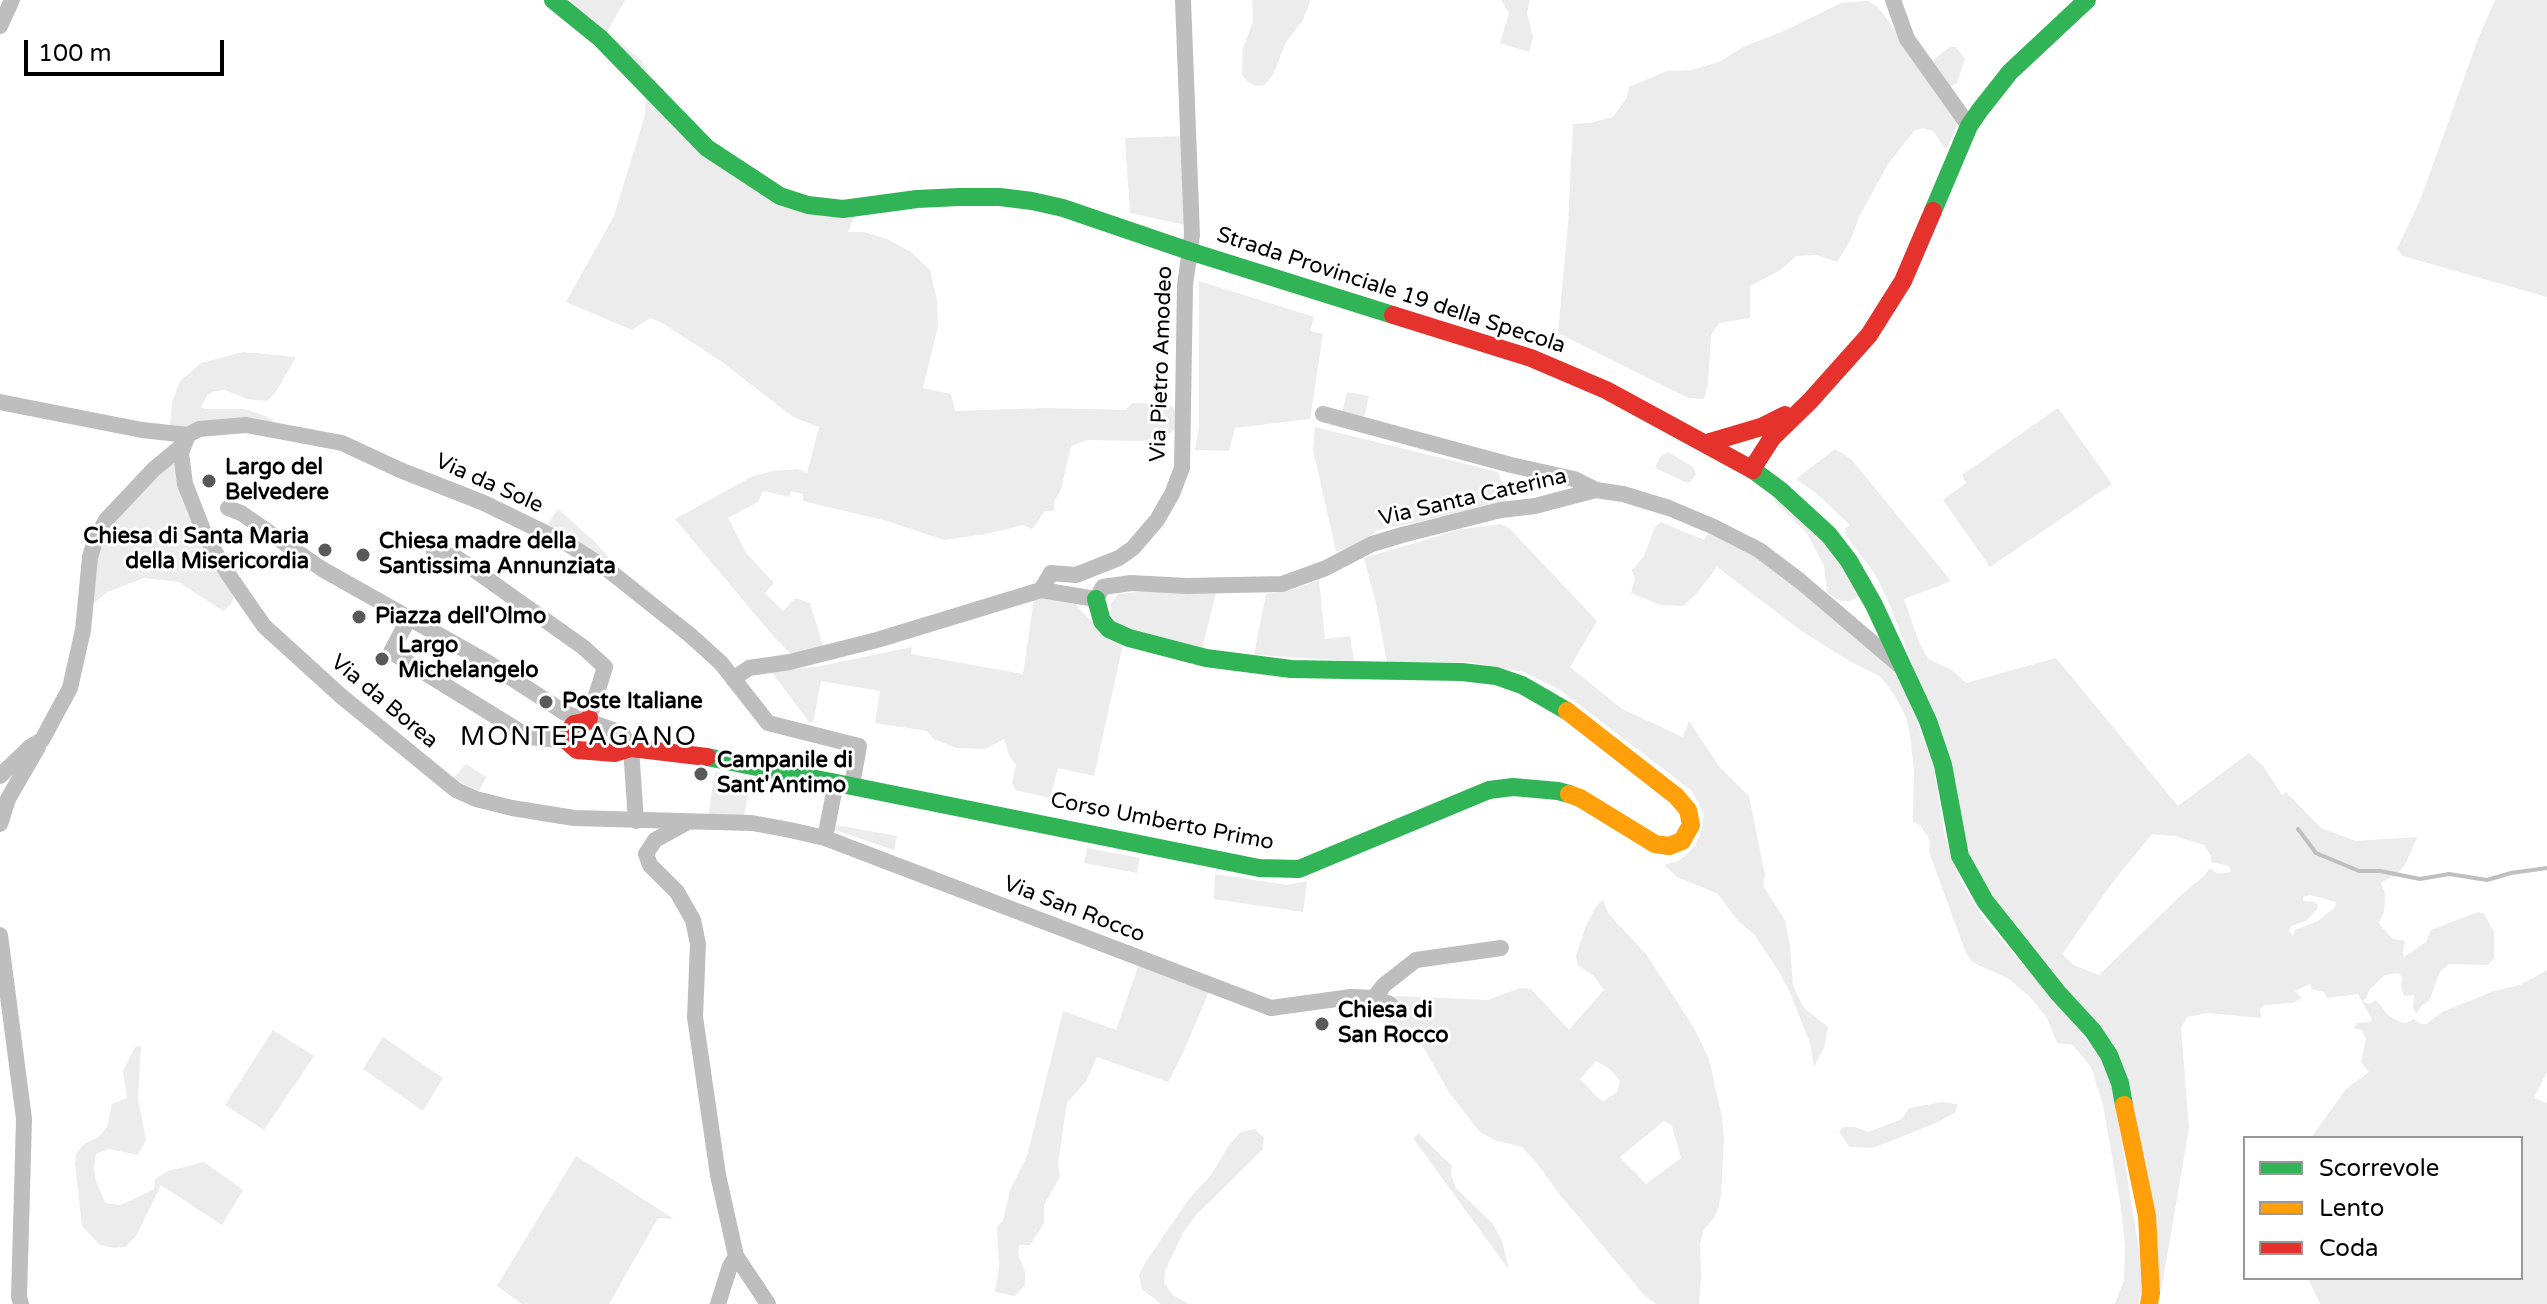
<!DOCTYPE html>
<html>
<head>
<meta charset="utf-8">
<style>
	body { margin:0 }
	#map { position:relative; width:2547px; height:1304px; overflow:hidden; background:#fff; font-family:"Varela Round",sans-serif }
	canvas { display:block }
	.legend { position:absolute; left:2243px; top:1136px; width:280px; height:144px; box-sizing:border-box; background:#fff; border:2px solid #999; margin:0; padding:10px 14px; list-style:none; font-size:24px; color:#000 }
	.legend li { display:flex; align-items:center; gap:16px; height:40px }
	.legend b { width:40px; border:2px solid #999 }
	.scale { position:absolute; left:24px; top:40px; width:200px; height:36px; box-sizing:border-box; border:4px solid #000; border-top:0; padding-left:10px; font-size:24px; line-height:28px; white-space:nowrap; color:#000; -webkit-text-stroke:6px #fff; paint-order:stroke }
</style>
</head>
<body>
<div id="map">
<canvas width="2547" height="1304"></canvas>
<ul class="legend">
<li><b style="height:10px;background:#30b455"></b>Scorrevole</li>
<li><b style="height:10px;background:#ff9f0a"></b>Lento</li>
<li><b style="height:10px;background:#e5322d"></b>Coda</li>
</ul>
<div class="scale">100 m</div>
</div>
<script>
const ctx = document.querySelector('canvas').getContext('2d');
ctx.lineJoin = 'round';
function fillPath(path, color) { ctx.fillStyle = color; ctx.fill(path, 'evenodd'); }
const shape = rows => new Path2D(rows.map(r => 'M' + r).join(''));
function trace(path, color, width, dash) { ctx.strokeStyle = color; ctx.lineWidth = width; ctx.lineCap = dash ? 'butt' : 'round'; ctx.setLineDash(dash || []); ctx.stroke(path); }
function write(font, color, halo, rows, align = 'center') {
  ctx.font = font + ' "Varela Round",sans-serif'; ctx.lineWidth = 6; ctx.setLineDash([]); ctx.textBaseline = 'middle'; ctx.strokeStyle = halo; ctx.fillStyle = color; for (const [text, x, y, turn = 0] of rows) {
    ctx.save(); ctx.translate(x, y); ctx.rotate((+turn || 0) * Math.PI / 180); ctx.textAlign = isNaN(turn) ? turn : align; if (halo) ctx.strokeText(text, 0, 0); ctx.fillText(text, 0, 0); ctx.restore();
  }
}
fillPath(shape([
	[555,0,625,0,607,32,641,60,651,76],
	[1252,0,1310,0,1310,2,1303,20,1286,42,1273,75,1264,85,1255,86,1247,81,1242,75,1243,49,1253,21],
	[1501,0,1530,0,1527,13,1533,37,1529,52,1500,43,1509,13],
	[2495,0,2547,0,2547,297,2403,256,2397,249,2421,198,2478,39],
	[1868,1,1879,8,1959,121,1946,150,1933,131,1923,128,1914,131,1888,164,1859,217,1851,239,1837,262,1817,255,1796,256,1779,271,1750,286,1750,318,1719,323,1711,335,1708,384,1704,399,1689,398,1676,392,1558,333,1568,224,1573,124,1590,123,1613,117,1626,99,1629,87,1667,71,1692,70,1719,62,1743,47,1784,31,1841,3],
	[1950,47,1956,47,1965,59,1957,83,1945,89,1928,68,1936,58],
	[646,98,713,158,854,217,848,232,864,232,887,239,911,252,930,270,937,301,938,326,923,388,951,394,955,411,1047,408,1126,410,1132,403,1167,404,1173,407,1177,417,1176,427,1171,433,1144,441,1087,440,1071,446,1061,490,1054,501,1054,511,1045,511,1032,529,1023,525,986,534,944,540,887,521,803,501,803,494,791,491,789,497,763,491,758,502,728,518,746,553,774,583,765,593,783,611,795,598,810,603,824,649,793,656,774,637,675,519,753,476,773,471,798,469,807,473,819,427,793,417,722,362,664,324,650,318,632,330,566,302,614,216,645,115],
	[1183,136,1185,225,1130,213,1125,138],
	[1199,281,1314,317,1310,331,1323,334,1310,419,1235,428,1229,451,1195,450,1199,427],
	[243,352,296,357,275,393,267,401,247,399,225,390,214,391,207,395,201,407,205,409,244,409,266,416,277,424,186,429,170,428,172,403,180,381,201,363],
	[1347,392,1369,396,1364,418,1342,413],
	[2058,408,2112,484,1990,567,1943,500,1966,483,1962,475],
	[1315,427,1498,472,1508,503,1378,530,1351,550,1336,551,1313,450],
	[1835,449,1851,459,1951,581,1904,599,1919,642,1928,659,1952,670,1966,683,2056,658,2178,806,2249,753,2263,766,2282,795,2286,792,2321,828,2356,841,2417,837,2405,865,2398,872,2381,883,2385,893,2384,912,2379,922,2381,926,2393,939,2405,941,2403,951,2404,957,2426,942,2431,930,2478,912,2484,914,2494,932,2494,958,2488,965,2449,964,2440,972,2429,1001,2422,1005,2417,1013,2414,1011,2413,1007,2414,995,2404,996,2401,986,2402,977,2398,973,2385,975,2370,989,2364,1002,2369,1004,2376,1000,2389,1016,2400,1022,2406,1023,2414,1019,2421,1024,2427,1024,2442,1012,2494,991,2520,985,2547,970,2547,1072,2534,1098,2547,1103,2547,1304,2320,1304,2308,1278,2521,1278,2521,1138,2311,1138,2346,1089,2369,1072,2361,1062,2366,1039,2362,1030,2354,1028,2357,1023,2370,1022,2372,1019,2358,994,2327,998,2324,992,2312,989,2310,984,2295,991,2302,998,2292,1003,2264,1005,2260,1009,2261,1018,2208,1013,2187,1017,2181,1028,2189,1128,2161,1292,2127,1083,2011,925,1972,862,1925,697,1889,603,1875,574,1845,534,1846,528,1850,525,1816,493,1796,479],
	[2152,834,2175,836,2204,845,2211,856,2211,862,2229,866,2231,872,2218,874,2210,868,2204,876,2179,897,2099,975,2074,965,2062,954,2112,883],
	[2310,895,2336,902,2335,907,2318,921,2295,930,2293,936,2289,931,2291,926,2306,921,2317,909,2318,905,2315,902,2303,901,2303,897],
	[1668,452,1693,467,1696,474,1690,482,1685,482,1655,468,1660,457],
	[174,458,178,485,187,515,234,597,231,604,223,611,179,582,144,578,107,592,92,605,93,572,101,543,119,511],
	[1778,496,1837,553,1860,596,1850,601,1840,601,1827,592,1824,566,1807,533,1774,501],
	[558,509,596,543,617,567,548,524],
	[1661,522,1704,540,1707,535,1712,535,1732,541,1776,569,1899,674,1934,767,1944,833,1953,863,1964,887,1986,922,2053,998,2103,1061,2114,1095,2141,1263,2143,1286,2138,1304,2115,1304,2124,1280,2125,1246,2121,1208,2103,1105,2091,1067,2073,1045,2057,1043,2047,1018,2030,997,2009,979,1972,962,1966,953,1929,852,1930,840,1920,825,1913,822,1914,770,1910,735,1906,717,1897,699,1881,677,1851,662,1803,632,1717,567,1697,593,1683,606,1660,605,1631,593,1635,579,1632,570,1644,556,1655,527],
	[1501,524,1510,529,1597,621,1570,667,1622,709,1683,737,1689,721,1718,765,1749,796,1765,875,1763,886,1785,920,1790,946,1793,986,1804,1008,1828,1027,1824,1048,1814,1067,1810,1043,1789,990,1778,970,1754,934,1737,920,1718,894,1677,877,1664,865,1678,861,1685,856,1695,846,1702,829,1704,814,1692,791,1559,689,1523,672,1468,662,1387,662,1376,604,1364,558,1462,529],
	[1319,580,1325,639,1350,636,1354,661,1254,655,1266,594,1292,590],
	[1148,591,1216,593,1202,649,1127,631,1111,616,1111,603,1118,594],
	[1052,597,1075,604,1093,623,1124,640,1094,776,1058,768,1050,798,1015,790,1012,782,1016,765,1009,755,1004,739,985,749,957,748,934,739,927,731,875,723,880,691,821,681,813,723,809,722,772,672,821,666,912,647,911,654,1023,674,1034,598],
	[466,764,486,777,479,791,453,779],
	[715,772,752,779,743,819,708,818],
	[836,825,897,836,894,850,835,830],
	[1087,848,1140,858,1137,873,1084,863],
	[1215,874,1287,885,1307,881,1303,912,1214,899],
	[1603,899,1607,911,1615,921,1646,954,1694,1028,1709,1059,1722,1118,1724,1138,1721,1195,1718,1209,1713,1219,1704,1229,1700,1244,1701,1276,1699,1304,1656,1304,1645,1296,1560,1195,1536,1162,1522,1147,1494,1140,1479,1131,1449,1092,1422,1045,1407,1030,1394,1023,1386,1023,1396,996,1488,1000,1520,988,1531,989,1569,1030,1604,990,1594,976,1578,965,1576,956,1585,928,1595,908],
	[1596,1061,1611,1070,1620,1081,1617,1092,1604,1101,1598,1098,1580,1079],
	[1664,1121,1672,1126,1681,1158,1646,1184,1620,1157],
	[1140,961,1210,989,1183,1053,1168,1082,1097,1057,1086,1081,1067,1103,1058,1163,1060,1177,1044,1205,1044,1223,1030,1245,1019,1245,1018,1254,1025,1272,1025,1285,1015,1296,995,1292,999,1266,997,1227,1003,1221,1010,1190,1027,1156,1063,1011,1116,1030],
	[273,1030,314,1056,264,1130,225,1105],
	[383,1037,443,1078,423,1111,363,1069],
	[141,1046,138,1099,146,1140,138,1155,108,1149,96,1154,94,1168,96,1181,105,1203,120,1205,132,1200,154,1189,155,1179,168,1171,204,1162,243,1190,222,1225,161,1185,136,1236,125,1247,114,1248,100,1245,82,1226,75,1164,76,1154,84,1144,99,1137,107,1127,112,1104,127,1098,123,1071,135,1047],
	[1942,1102,1957,1104,1956,1112,1938,1122,1873,1148,1849,1147,1839,1131,1843,1127,1855,1127,1868,1132,1902,1119,1909,1108],
	[1255,1129,1264,1138,1262,1150,1196,1215,1183,1233,1165,1271,1164,1283,1173,1295,1188,1304,1161,1304,1142,1289,1139,1275,1145,1263,1189,1199,1211,1175,1229,1145,1241,1132],
	[1419,1134,1452,1166,1451,1175,1456,1188,1492,1223,1502,1241,1509,1270,1413,1138],
	[576,1156,674,1219,658,1218,609,1304,522,1304,497,1286]
]), '#ececec');
trace(shape([
	[2298,829,2316,853,2359,871,2380,871,2420,879,2449,874,2487,880,2511,873,2547,868]
]), '#bfbfbf', 4);
trace(shape([
	[1893,0,1907,39,1969,126],
	[0,26,12,0],
	[0,402,142,430,188,435],
	[1323,414,1511,465,1574,479,1596,490],
	[188,435,181,453,185,484,205,535,228,574,264,626,341,696,456,790,476,799,512,808,574,818,752,823,790,830,825,838,1271,1008,1351,997,1374,998,1390,1004],
	[188,435,199,429,246,425,342,443,400,470,484,503,566,543,607,569,690,635,721,663,768,723,859,746,852,785],
	[228,508,241,513,322,569,487,662,565,713,622,733,631,748,636,821],
	[434,552,455,557,466,564,583,647,605,667,589,718],
	[1041,590,1051,573,1076,575,1119,558,1133,548,1157,520,1172,494,1182,468,1185,285,1192,235,1183,0],
	[409,618,391,652,529,737,567,741],
	[733,679,749,668,790,662,877,640,1041,590,1096,599,1103,587,1131,583,1187,586,1282,584,1326,568,1372,544,1402,535,1501,510,1535,506,1596,490,1623,494,1669,508,1714,527,1759,550,1800,581,1899,665],
	[0,776,30,747,42,740,70,688,83,630,90,557,95,541,106,520,154,469,183,445],
	[686,823,655,840,646,854,650,865,677,892,693,920,698,944,695,1017,718,1175,736,1256,768,1304],
	[0,824,8,799,38,747],
	[825,838,836,782],
	[0,935,24,1119,19,1297,21,1304],
	[1374,998,1384,985,1416,960,1501,948],
	[718,1304,730,1266,736,1256]
]), '#bebebe', 16);
trace(shape([
	[553,0,600,38,707,148,780,196,808,205,843,209,917,199,959,197,1000,197,1032,201,1063,208,1189,251,1393,315],
	[1933,211,1969,126,1980,110,2010,72,2087,0],
	[1753,470,1780,490,1829,535,1849,561,1874,605,1928,721,1943,765,1960,856,1985,901,2058,993,2093,1031,2109,1055,2120,1083,2124,1105],
	[1096,599,1102,621,1109,629,1129,638,1206,658,1291,669,1462,672,1496,676,1522,685,1567,711],
	[707,757,1259,868,1299,869,1489,790,1513,787,1558,791,1569,794]
]), '#30b455', 18);
trace(shape([
	[1567,711,1676,796,1688,810,1691,825,1682,841,1669,846,1655,844,1580,798,1569,794],
	[2124,1105,2147,1216,2151,1293,2149,1304]
]), '#ff9f0a', 18);
trace(shape([
	[1393,315,1531,358,1606,390,1753,470],
	[1707,443,1761,427,1785,415],
	[1752,469,1772,438,1810,401,1869,335,1903,281,1933,211],
	[589,718,588,721,574,724,569,731,567,741,577,750,615,753,631,748,707,757]
]), '#e5322d', 18);
for (const [x, y, r, color] of [
	[209,481,8,"#595959"],
	[325,550,8,"#595959"],
	[363,555,8,"#595959"],
	[359,617,8,"#595959"],
	[382,659,8,"#595959"],
	[546,702,8,"#595959"],
	[701,774,8,"#595959"],
	[1322,1024,8,"#595959"]
]) { const dot = new Path2D(); dot.arc(x, y, r, 0, 2 * Math.PI); ctx.fillStyle = color; ctx.fill(dot); trace(dot, '#fff', 3); }
write('22px', '#000', '#fff', [
	["Strada Provinciale 19 della Specola",1391,291,18],
	["Via Pietro Amodeo",1162,364,-88],
	["Via da Sole",489,484,24],
	["Via Santa Caterina",1473,498,-13],
	["Via da Borea",384,702,40],
	["Corso Umberto Primo",1162,822,11],
	["Via San Rocco",1074,910,21]
]);
write('bold 22px', '#000', '#fff', [
	["Largo del",225,468],
	["Belvedere",225,493],
	["Chiesa di Santa Maria",309,537,"right"],
	["della Misericordia",309,562,"right"],
	["Chiesa madre della",379,542],
	["Santissima Annunziata",379,567],
	["Piazza dell'Olmo",375,617],
	["Largo",398,646],
	["Michelangelo",398,671],
	["Poste Italiane",562,702],
	["Campanile di",717,761],
	["Sant'Antimo",717,786],
	["Chiesa di",1338,1011],
	["San Rocco",1338,1036]
], 'left');
ctx.letterSpacing = '2px';
write('26px', '#000', '#fff', [
	["MONTEPAGANO",579,738]
]);
ctx.letterSpacing = '0px';
</script>
</body>
</html>
